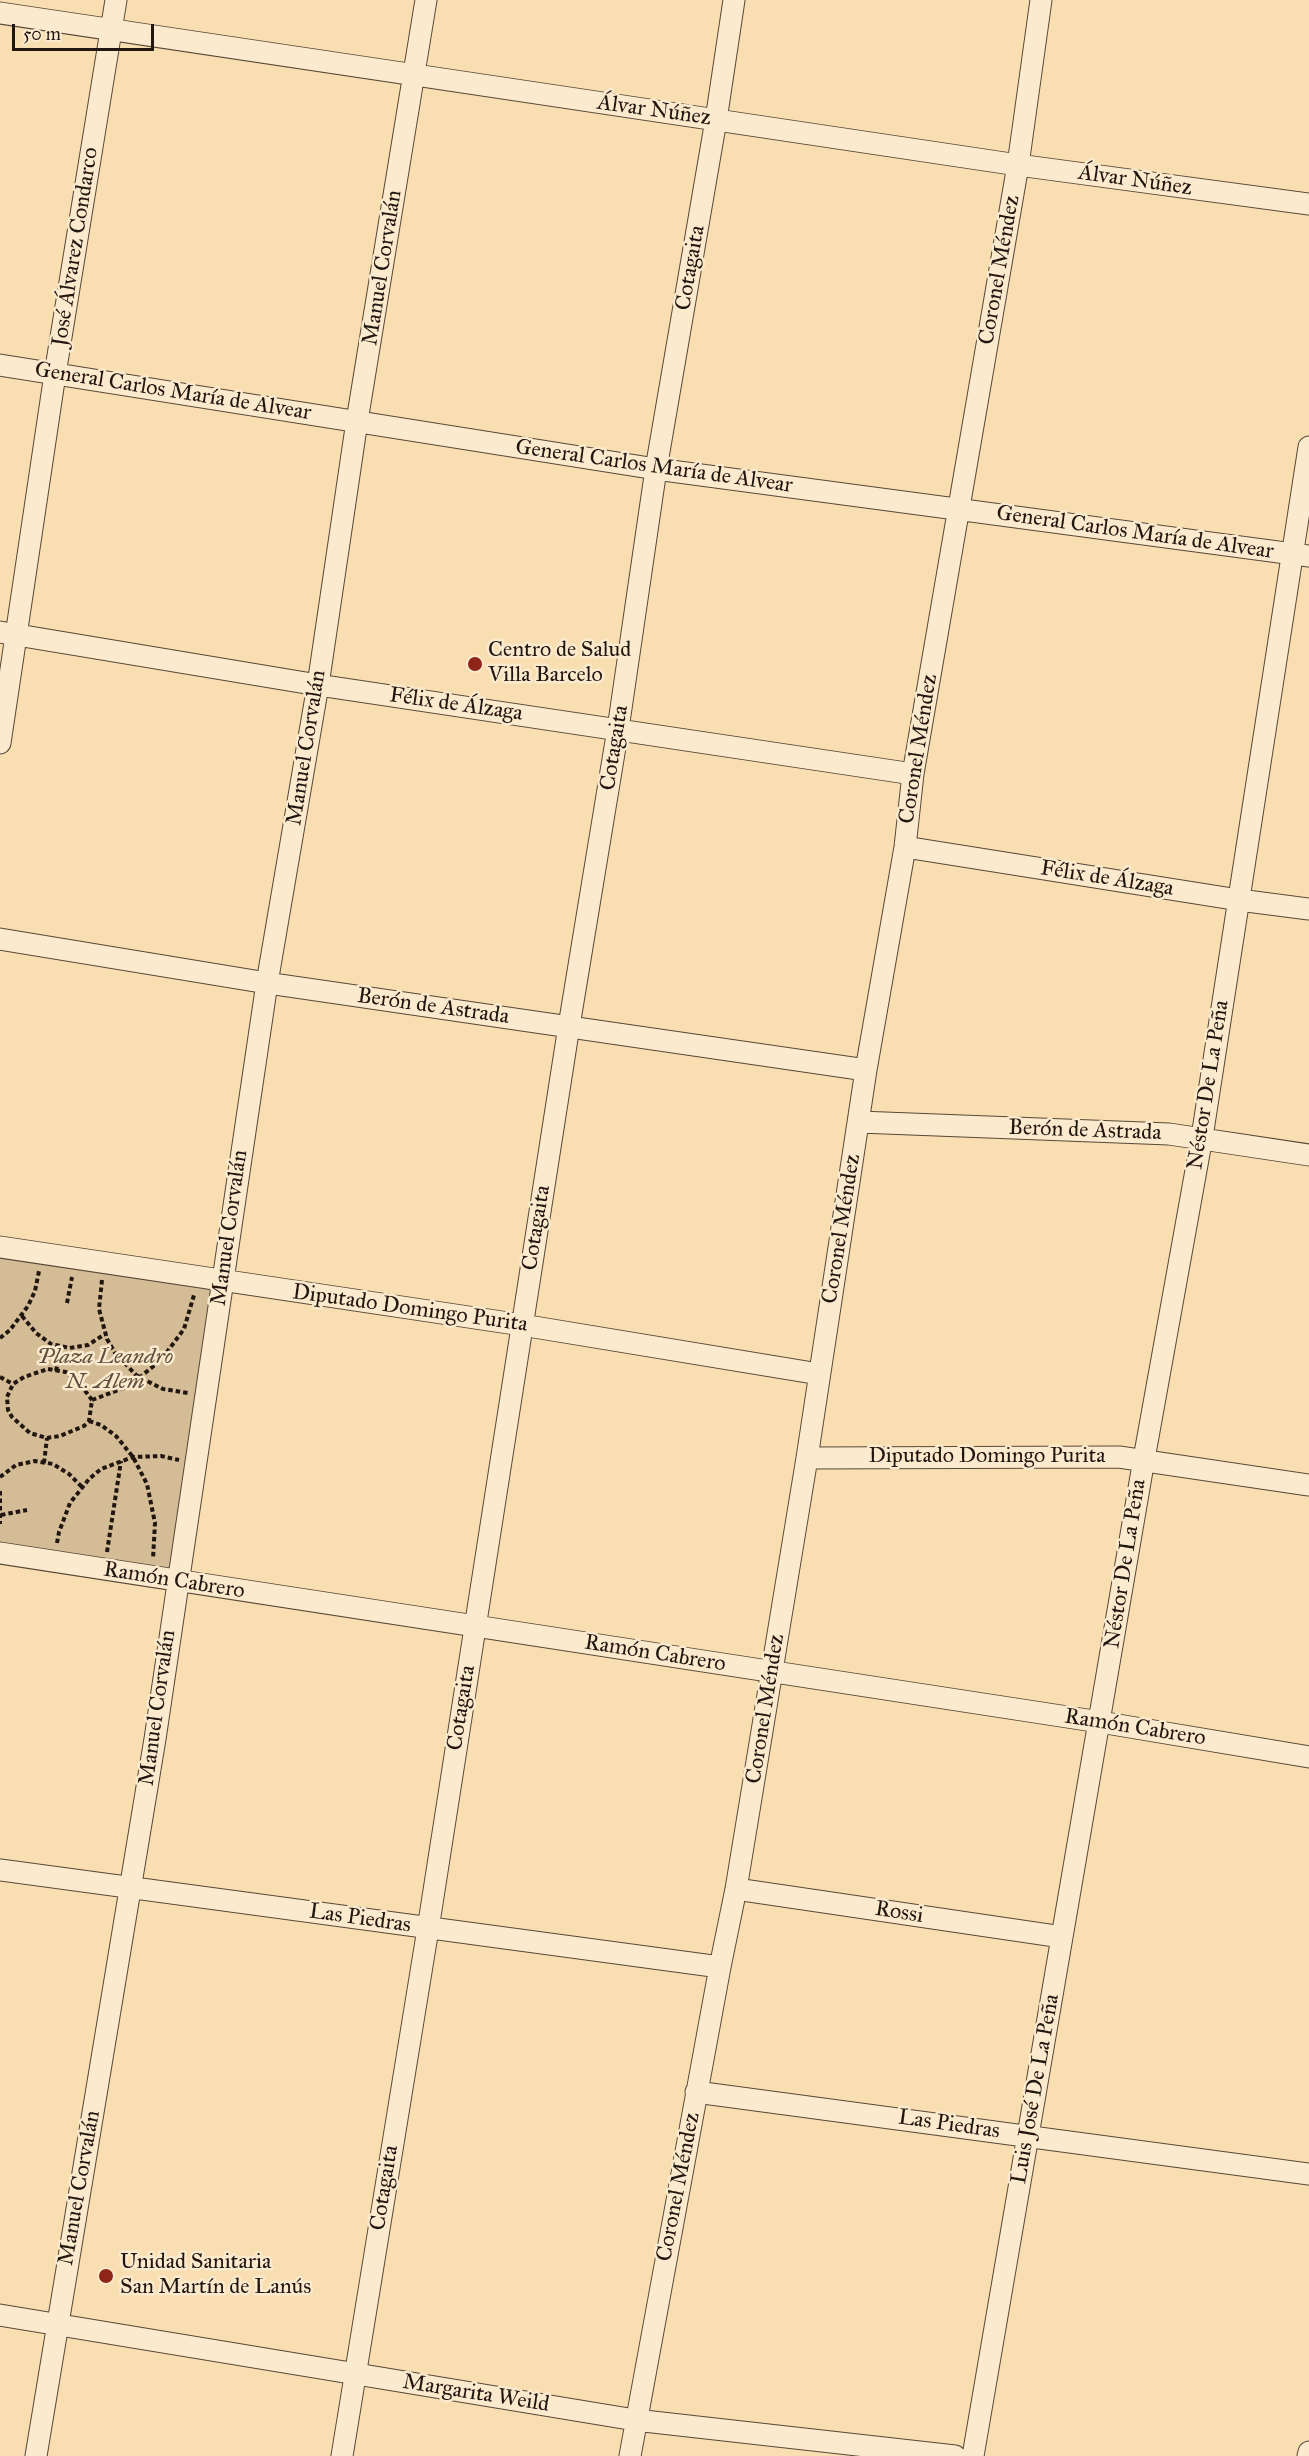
<!DOCTYPE html>
<html>
<head>
<meta charset="utf-8">
<style>
	body { margin:0 }
	#map { position:relative; width:1309px; height:2456px; overflow:hidden; background:#f9deb2; font-family:"IM FELL Great Primer",serif }
	canvas { display:block }
	.scale { position:absolute; left:12px; top:24px; width:142px; height:27px; box-sizing:border-box; border:3px solid #221610; border-top:0; padding-left:8px; font-size:18px; line-height:21px; white-space:nowrap; color:#221610; -webkit-text-stroke:4px #fbeacd; paint-order:stroke }
</style>
</head>
<body>
<div id="map">
<canvas width="1309" height="2456"></canvas>
<div class="scale">50 m</div>
</div>
<script>
const ctx = document.querySelector('canvas').getContext('2d');
ctx.lineJoin = 'round';
function fillPath(path, color) { ctx.fillStyle = color; ctx.fill(path, 'evenodd'); }
const shape = rows => new Path2D(rows.map(r => 'M' + r).join(''));
function trace(path, color, width, dash) { ctx.strokeStyle = color; ctx.lineWidth = width; ctx.lineCap = dash ? 'butt' : 'round'; ctx.setLineDash(dash || []); ctx.stroke(path); }
function write(font, color, halo, rows, align = 'center') {
  ctx.font = font + ' "IM FELL Great Primer",serif'; ctx.lineWidth = 5; ctx.setLineDash([]); ctx.textBaseline = 'middle'; ctx.strokeStyle = halo; ctx.fillStyle = color; for (const [text, x, y, turn = 0] of rows) {
    ctx.save(); ctx.translate(x, y); ctx.rotate((+turn || 0) * Math.PI / 180); ctx.textAlign = isNaN(turn) ? turn : align; if (halo) ctx.strokeText(text, 0, 0); ctx.fillText(text, 0, 0); ctx.restore();
  }
}
fillPath(shape([
	[0,1247,222,1281,177,1582,0,1553]
]), '#d4bc96');
const minor = shape([
	[0,13,1018,165,1309,204],
	[0,365,656,469,1309,556],
	[0,632,318,685,913,774],
	[0,743,55,374,116,0],
	[905,847,1239,900,1309,909],
	[0,939,267,983,866,1070],
	[859,1122,1169,1134,1309,1155],
	[0,1247,522,1325,819,1374],
	[807,1458,1119,1457,1309,1485],
	[0,1553,1100,1722,1309,1757],
	[0,1870,720,1967],
	[736,1889,1062,1937],
	[696,2092,1309,2174],
	[0,2315,635,2420,955,2456],
	[36,2456,155,1739,267,983,318,685,357,421,426,0],
	[342,2456,428,1929,569,1026,618,729,656,469,716,120,734,0],
	[630,2456,720,1967,736,1889,807,1458,866,1070,905,847,913,774,1018,165,1041,0],
	[973,2456,1144,1459,1202,1137,1309,447],
	[1308,2456,1309,2452]
]);
trace(minor, '#584838', 23);
trace(shape([
	[102,1280,99,1309,107,1339,115,1353,136,1375,149,1382,163,1389,188,1393],
	[67,1303,72,1277],
	[22,1316,36,1333,51,1344,61,1346,69,1348,88,1345,105,1334],
	[0,1338,10,1330,28,1306,35,1291,39,1271],
	[48,1369,66,1372,77,1380,92,1400,89,1421,84,1426,60,1436,47,1438,30,1433,12,1417,8,1410,7,1397,13,1384,24,1377,48,1369],
	[56,1371,61,1346],
	[0,1377,13,1384],
	[92,1400,129,1386,161,1360,184,1329,194,1295],
	[89,1421,101,1425,116,1436,133,1457,147,1484,155,1523,153,1559],
	[44,1463,47,1438],
	[0,1477,16,1465,35,1461,53,1464,69,1474,82,1487],
	[0,1491,0,1524],
	[1,1515,27,1510],
	[57,1543,59,1532,70,1503,89,1479,101,1469,133,1457,161,1456,179,1460],
	[107,1552,121,1461]
]), '#221610', 4, [4.5, 3]);
trace(minor, '#fbeacd', 21);
for (const [x, y, r, color] of [
	[475,664,8,"#8f2418"],
	[106,2276,8,"#8f2418"]
]) { const dot = new Path2D(); dot.arc(x, y, r, 0, 2 * Math.PI); ctx.fillStyle = color; ctx.fill(dot); trace(dot, '#fbeacd', 2); }
write('22px', '#221610', '#fbeacd', [
	["Álvar Núñez",654,111,8],
	["Álvar Núñez",1135,181,8],
	["José Álvarez Condarco",76,247,-81],
	["Manuel Corvalán",383,268,-81],
	["Cotagaita",691,268,-80],
	["Coronel Méndez",1000,270,-80],
	["General Carlos María de Alvear",173,392,9],
	["General Carlos María de Alvear",654,467,8],
	["General Carlos María de Alvear",1135,533,8],
	["Félix de Álzaga",456,705,8],
	["Manuel Corvalán",307,748,-81],
	["Cotagaita",615,748,-81],
	["Coronel Méndez",919,749,-81],
	["Félix de Álzaga",1107,879,9],
	["Berón de Astrada",433,1007,8],
	["Néstor De La Peña",1209,1085,-81],
	["Berón de Astrada",1085,1131,2],
	["Manuel Corvalán",230,1228,-82],
	["Cotagaita",537,1228,-81],
	["Coronel Méndez",842,1229,-81],
	["Diputado Domingo Purita",410,1309,8],
	["Diputado Domingo Purita",987,1457],
	["Néstor De La Peña",1126,1564,-81],
	["Ramón Cabrero",174,1581,9],
	["Ramón Cabrero",655,1654,9],
	["Manuel Corvalán",158,1708,-82],
	["Cotagaita",462,1708,-81],
	["Coronel Méndez",766,1709,-81],
	["Ramón Cabrero",1135,1728,9],
	["Rossi",899,1913,9],
	["Las Piedras",360,1919,8],
	["Luis José De La Peña",1036,2089,-80],
	["Las Piedras",949,2125,8],
	["Coronel Méndez",679,2187,-79],
	["Manuel Corvalán",80,2188,-80],
	["Cotagaita",385,2188,-81],
	["Margarita Weild",476,2394,9]
]);
write('22px', '#221610', '#fbeacd', [
	["Centro de Salud",488,651],
	["Villa Barcelo",488,676],
	["Unidad Sanitaria",120,2263],
	["San Martín de Lanús",120,2288]
], 'left');
write('italic 22px', '#60503f', '#fbeacd', [
	["Plaza Leandro",105,1358],
	["N. Alem",105,1383]
]);
</script>
</body>
</html>
